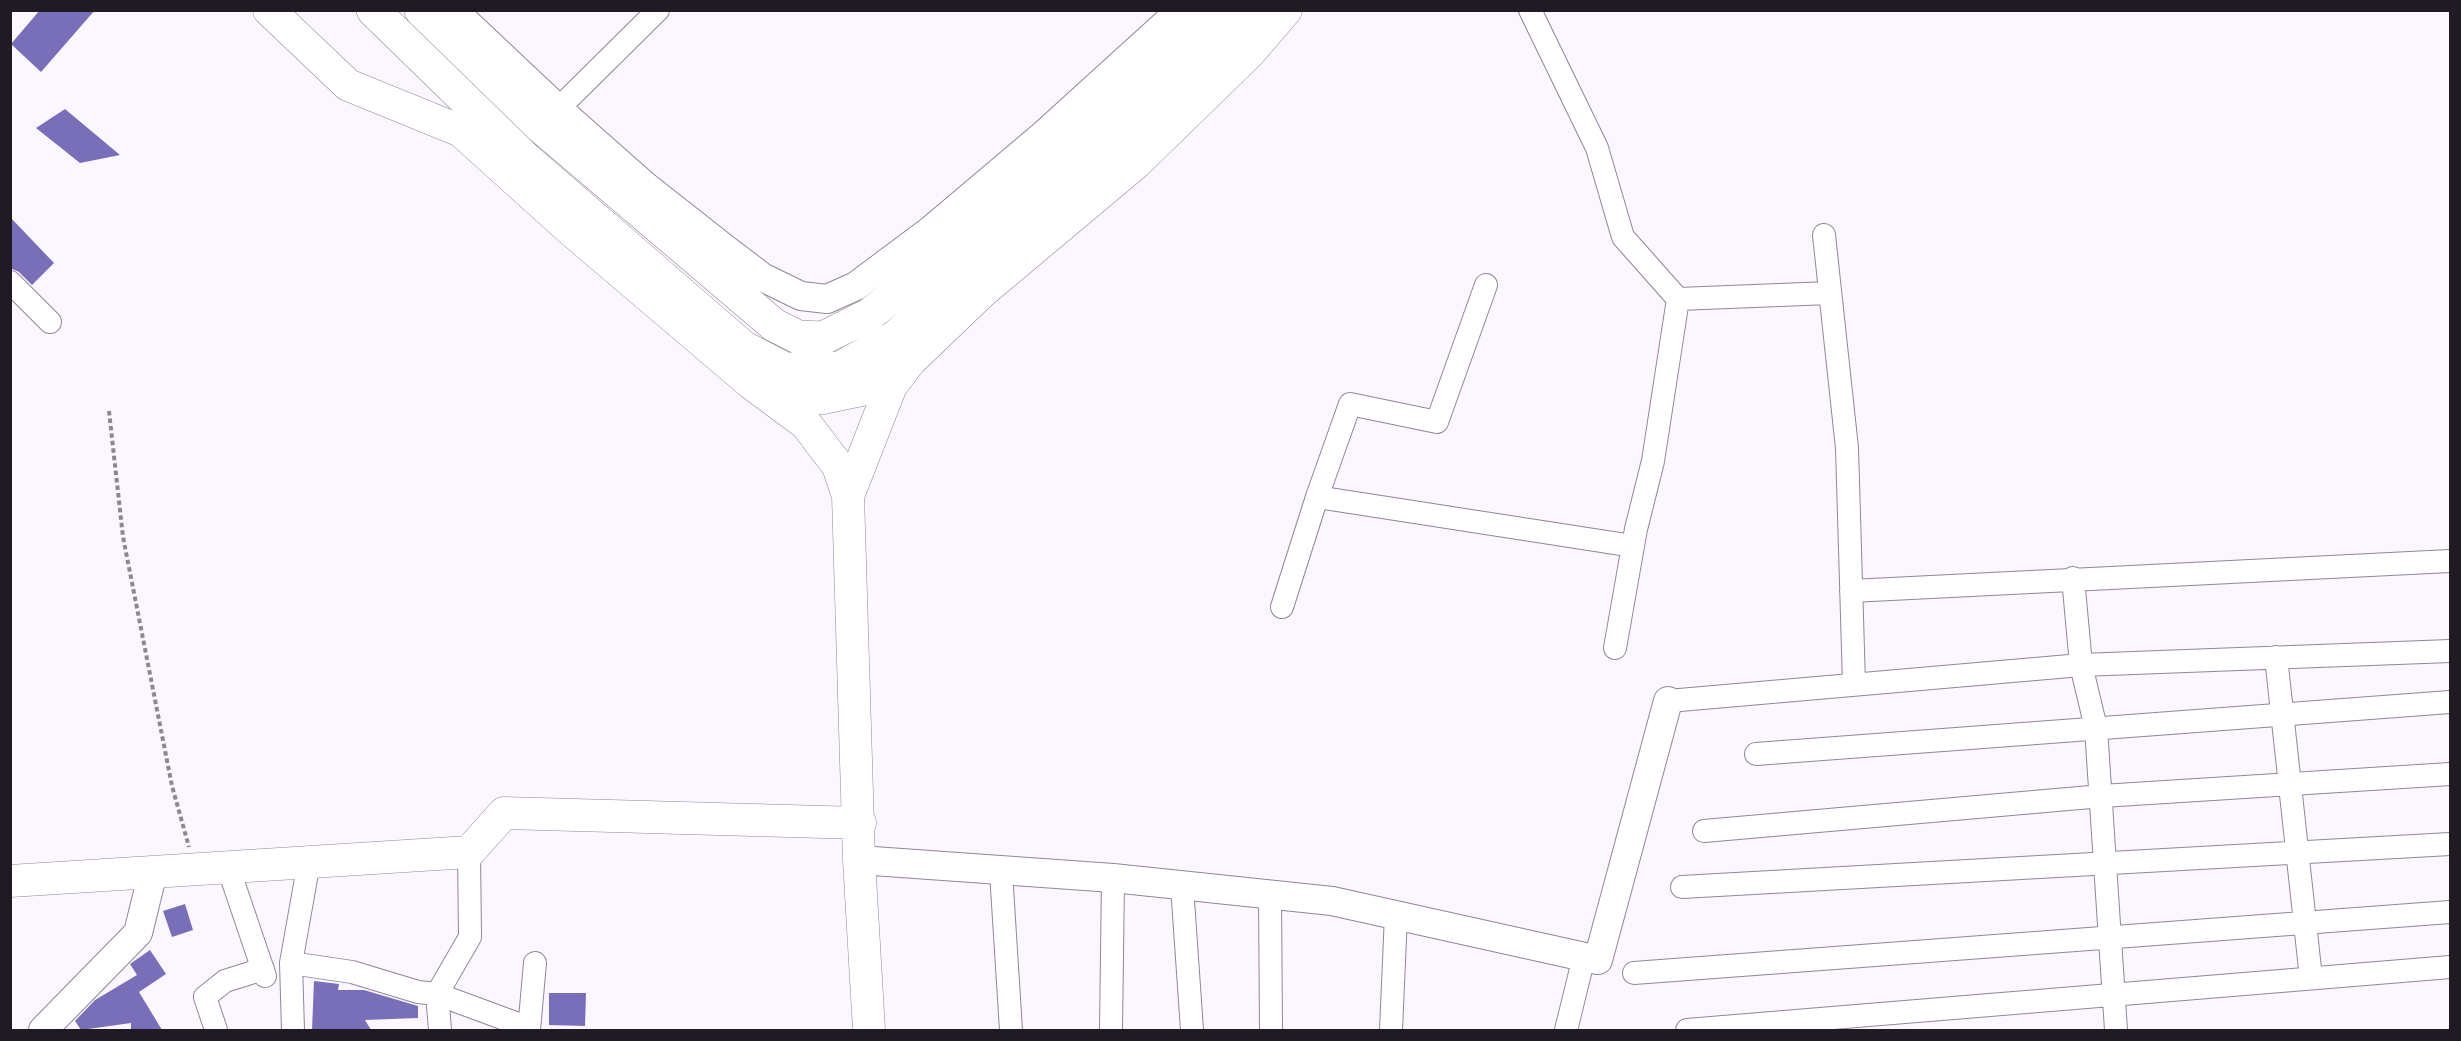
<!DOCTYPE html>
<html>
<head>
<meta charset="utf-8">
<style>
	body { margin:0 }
	#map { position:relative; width:2461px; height:1041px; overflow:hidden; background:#fcf6ff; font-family:"Golos Text",sans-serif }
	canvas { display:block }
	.frame { position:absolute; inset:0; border:12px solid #201a22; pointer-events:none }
</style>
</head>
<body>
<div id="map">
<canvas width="2461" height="1041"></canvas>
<div class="frame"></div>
</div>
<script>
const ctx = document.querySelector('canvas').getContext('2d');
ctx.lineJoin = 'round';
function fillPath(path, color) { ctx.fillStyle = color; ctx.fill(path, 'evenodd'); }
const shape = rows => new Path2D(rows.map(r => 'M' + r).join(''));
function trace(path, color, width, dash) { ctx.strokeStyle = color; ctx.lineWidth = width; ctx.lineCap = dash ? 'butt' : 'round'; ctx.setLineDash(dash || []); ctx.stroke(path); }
fillPath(shape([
	[40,10,95,10,41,72,11,44],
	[65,109,120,155,80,163,36,128],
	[10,217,54,263,32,285,19,272,10,268],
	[185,904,193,930,172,937,163,911],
	[150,950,166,974,139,992,162,1030,131,1030,131,1023,81,1030,75,1021,95,1000,137,975,130,964],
	[314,981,339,984,338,990,364,990,418,1006,418,1018,365,1020,371,1030,312,1030],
	[549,993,586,993,585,1026,549,1025]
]), '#786fb8');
const minor = shape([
	[1530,10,1597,148,1623,237,1678,299],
	[558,109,658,10],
	[1824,235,1847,448,1854,684],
	[10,282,50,322],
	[1317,497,1350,404,1437,422,1486,285],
	[2073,578,2081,665,2450,651],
	[1851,591,2450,561],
	[1282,607,1317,497,1633,546],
	[1615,648,1636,529,1653,461,1678,299,1830,293],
	[2276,657,2311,978],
	[1668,701,2081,665,2096,728,2116,1030],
	[1756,754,2450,702],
	[1704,831,2102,796,2450,774],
	[228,867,265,976],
	[1001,872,1011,1030],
	[1182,886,1192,1030],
	[1682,887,2450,844],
	[1270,895,1271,1030],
	[291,963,352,972,418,992,437,994,529,1028],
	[1634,973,2450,912],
	[216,1030,205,997,225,981,263,969],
	[293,1030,291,963,309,862],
	[440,1030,437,994,470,937,469,852],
	[529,1030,535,963],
	[1111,1030,1113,878],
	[1391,1030,1396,915],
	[1566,1030,1584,957],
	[1687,1030,2450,967]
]);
const tertiary = shape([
	[453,10,558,109,644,185,724,248,762,277,801,296,827,299,856,286,931,230,1041,137,1181,10],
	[859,860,1113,878,1332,901,1598,960,1668,701],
	[43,1030,138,933,153,872]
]);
const secondary = shape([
	[269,10,348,85,461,131,572,231,752,384,806,424,838,466,848,496,859,860,869,1030],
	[766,389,789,396,823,398,870,388,902,367],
	[848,496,891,386,910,361,982,292,1136,163,1249,53,1286,10],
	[10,881,469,852,504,813,860,823]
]);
const trunk = shape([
	[373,10,526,159,743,347,785,369,840,368,894,338,1087,171,1251,10],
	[421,10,540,126,774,325,798,337,823,338,869,315,930,266,1061,152,1211,10]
]);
trace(minor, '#928598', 24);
trace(tertiary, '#928598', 30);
trace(secondary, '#928598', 33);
trace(trunk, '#928598', 34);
trace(shape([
	[109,411,123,537,172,786,189,847]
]), '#8d878f', 4, [4.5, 3]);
trace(minor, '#fff', 22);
trace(tertiary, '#fff', 28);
trace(secondary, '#fff', 32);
trace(trunk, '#fff', 33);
</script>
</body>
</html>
